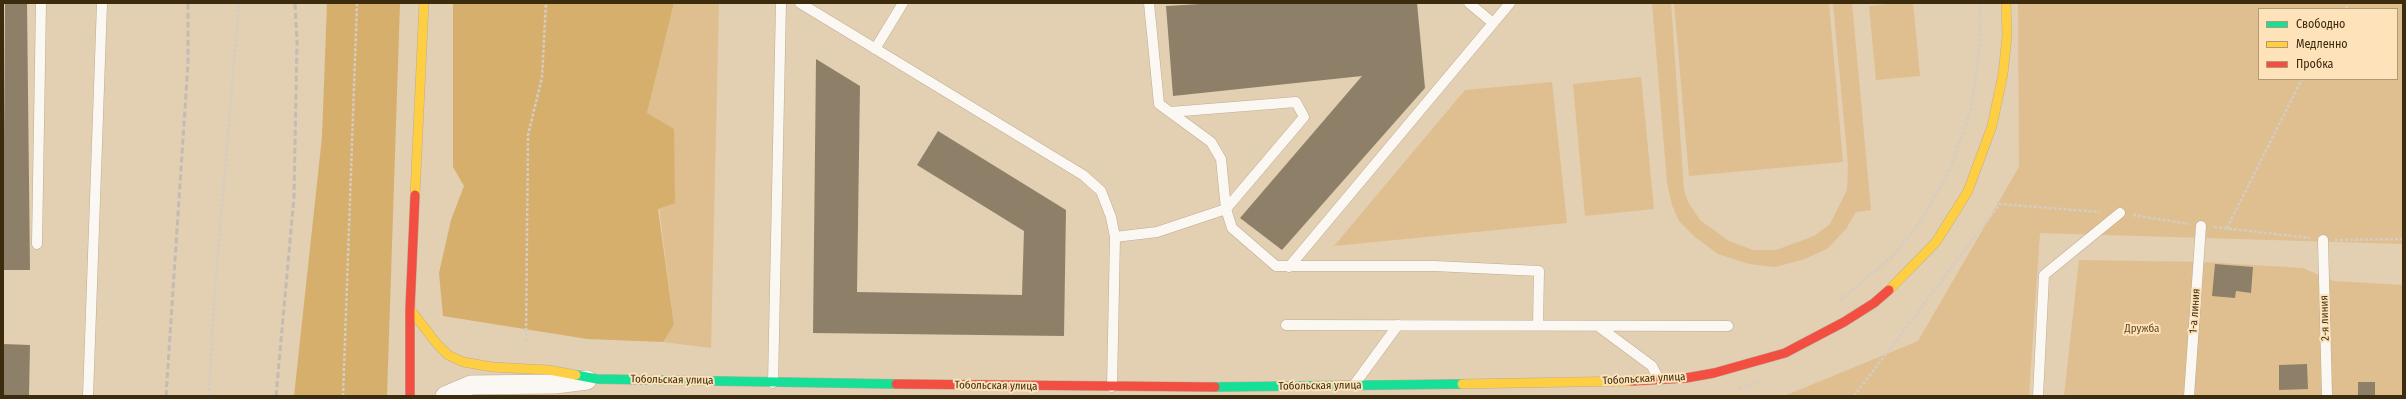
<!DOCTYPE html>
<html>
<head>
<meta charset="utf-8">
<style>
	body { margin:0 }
	#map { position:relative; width:2406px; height:399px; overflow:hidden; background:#e3cfb2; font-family:"Fira Sans Condensed",sans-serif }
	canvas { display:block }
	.frame { position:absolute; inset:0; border:4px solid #3d2b0e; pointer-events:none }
	.legend { position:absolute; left:2258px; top:8px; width:140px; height:72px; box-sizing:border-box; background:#fee2ba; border:1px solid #b19975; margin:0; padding:5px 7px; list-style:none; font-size:12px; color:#3d2b0e }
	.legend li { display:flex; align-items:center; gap:8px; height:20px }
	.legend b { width:20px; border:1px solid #b19975 }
</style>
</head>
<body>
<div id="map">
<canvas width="2406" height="399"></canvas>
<div class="frame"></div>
<ul class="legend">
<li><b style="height:5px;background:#16e098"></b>Свободно</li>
<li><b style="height:5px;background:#ffcf43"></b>Медленно</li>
<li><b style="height:5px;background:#f24e42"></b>Пробка</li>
</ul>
</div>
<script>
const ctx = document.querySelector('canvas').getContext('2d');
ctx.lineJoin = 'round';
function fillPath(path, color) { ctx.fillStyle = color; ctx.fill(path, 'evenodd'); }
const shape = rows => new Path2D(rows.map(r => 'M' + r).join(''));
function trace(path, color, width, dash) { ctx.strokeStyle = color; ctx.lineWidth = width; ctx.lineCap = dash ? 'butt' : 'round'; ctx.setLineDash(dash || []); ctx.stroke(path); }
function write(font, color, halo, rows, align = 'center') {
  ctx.font = font + ' "Fira Sans Condensed",sans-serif'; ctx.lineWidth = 4; ctx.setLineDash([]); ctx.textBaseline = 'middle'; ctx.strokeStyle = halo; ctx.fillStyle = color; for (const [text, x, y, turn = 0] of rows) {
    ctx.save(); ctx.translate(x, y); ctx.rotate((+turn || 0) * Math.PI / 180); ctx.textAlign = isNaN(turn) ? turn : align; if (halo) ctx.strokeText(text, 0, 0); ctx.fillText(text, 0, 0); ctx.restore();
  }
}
fillPath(shape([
	[674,3,719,3,711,348,663,342,674,325,647,113],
	[1652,3,1671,3,1684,190,1688,202,1700,220,1729,241,1753,250,1776,250,1814,236,1830,224,1847,190,1848,165,1833,3,1852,3,1871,210,1856,212,1846,229,1827,249,1802,260,1775,267,1749,264,1718,254,1695,237,1679,221,1672,205,1667,182],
	[1674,3,1829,3,1843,162,1689,176],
	[1900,3,1913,3,1920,76,1876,80,1869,6],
	[2018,3,2403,3,2403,244,2040,233,2029,396,1784,396,1918,341,2019,167],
	[2259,9,2397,9,2397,79,2259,79],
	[1641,77,1654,209,1585,216,1573,84],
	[1552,82,1567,223,1334,246,1465,90],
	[2079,260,2204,262,2303,268,2333,281,2403,285,2403,396,2064,396]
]), '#dfbf8f');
fillPath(shape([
	[327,3,400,3,387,396,294,396,322,137],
	[453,3,674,3,647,113,674,129,675,203,658,209,674,325,663,342,587,339,443,316,439,273,451,220,464,186,453,167]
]), '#d7af6d');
fillPath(shape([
	[5,3,27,3,30,270,3,270],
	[1217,3,1417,3,1425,88,1282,250,1240,218,1362,76,1173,96,1166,6],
	[816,59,860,86,857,292,1022,295,1024,231,917,165,938,131,1066,210,1064,336,813,333],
	[2215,264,2253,267,2251,293,2236,291,2235,298,2212,296],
	[3,344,30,345,29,396,3,396],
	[2307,364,2308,389,2279,390,2279,365],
	[2358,382,2375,382,2375,396,2358,396]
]), '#8e8068');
const lane = shape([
	[800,3,1083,175,1101,191,1111,217,1115,237,1112,387],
	[1149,3,1159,104,1211,142,1221,159,1226,209,1232,228,1276,266,1434,266,1539,271,1538,325],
	[1469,3,1493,23],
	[875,49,903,3],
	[1115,237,1157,232,1226,209,1304,117,1296,102,1170,112],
	[2323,240,2327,396],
	[37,244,41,3],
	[1289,267,1510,3],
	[1286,325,1728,326],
	[1598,326,1652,366,1659,380],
	[773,383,781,3],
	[1354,385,1398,325],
	[88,396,102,3],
	[2038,396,2044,275,2120,213],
	[2189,396,2201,226]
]);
const street = shape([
	[445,396,471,385,555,384,587,380]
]);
const fast = shape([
	[576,375,597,379,896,384],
	[1215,387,1462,384]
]);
const slow = shape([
	[415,195,424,3],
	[1889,290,1936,242,1968,191,1992,126,2003,74,2007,36,2006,3],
	[410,309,437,344,448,355,463,362,492,367,549,370,576,375],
	[1462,384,1631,381]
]);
const jam = shape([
	[1631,381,1686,378,1714,373,1785,353,1844,322,1874,303,1889,290],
	[896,384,1215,387],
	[410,396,410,309,415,195]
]);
trace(lane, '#beac92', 11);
trace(street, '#beac92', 20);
trace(fast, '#beac92', 10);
trace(slow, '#beac92', 10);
trace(jam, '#beac92', 10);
trace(shape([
	[2346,9,2349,3],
	[2133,215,2189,224],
	[2214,227,2310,238],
	[2227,228,2302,79],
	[2335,240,2403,239],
	[1840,300,1892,257,1919,224,1950,170,1971,109,1980,46,1980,3],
	[526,341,528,135,542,77,546,3],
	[1739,388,1764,380],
	[209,396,214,301,239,3],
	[343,396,357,3],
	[1854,396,2000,204,2100,212]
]), '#d4cdc4', 2.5, [3, 2]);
trace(lane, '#fbf8f3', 10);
trace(street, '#fbf8f3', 19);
trace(fast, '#16e098', 9);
trace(slow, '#ffcf43', 9);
trace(jam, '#f24e42', 9);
trace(shape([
	[166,396,188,63,188,3],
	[276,396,294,197,297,42,295,3]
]), '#c3bcb4', 3, [6, 3]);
write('11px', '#3d2b0e', '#fee2ba', [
	["1-а линия",2195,311,-86],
	["2-я линия",2325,318,-92],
	["Тобольская улица",1644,379,-3],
	["Тобольская улица",672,380,1],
	["Тобольская улица",996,386,1],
	["Тобольская улица",1320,386,-1]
]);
write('11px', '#644c26', '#fee2ba', [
	["Дружба",2142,329]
]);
</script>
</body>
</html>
